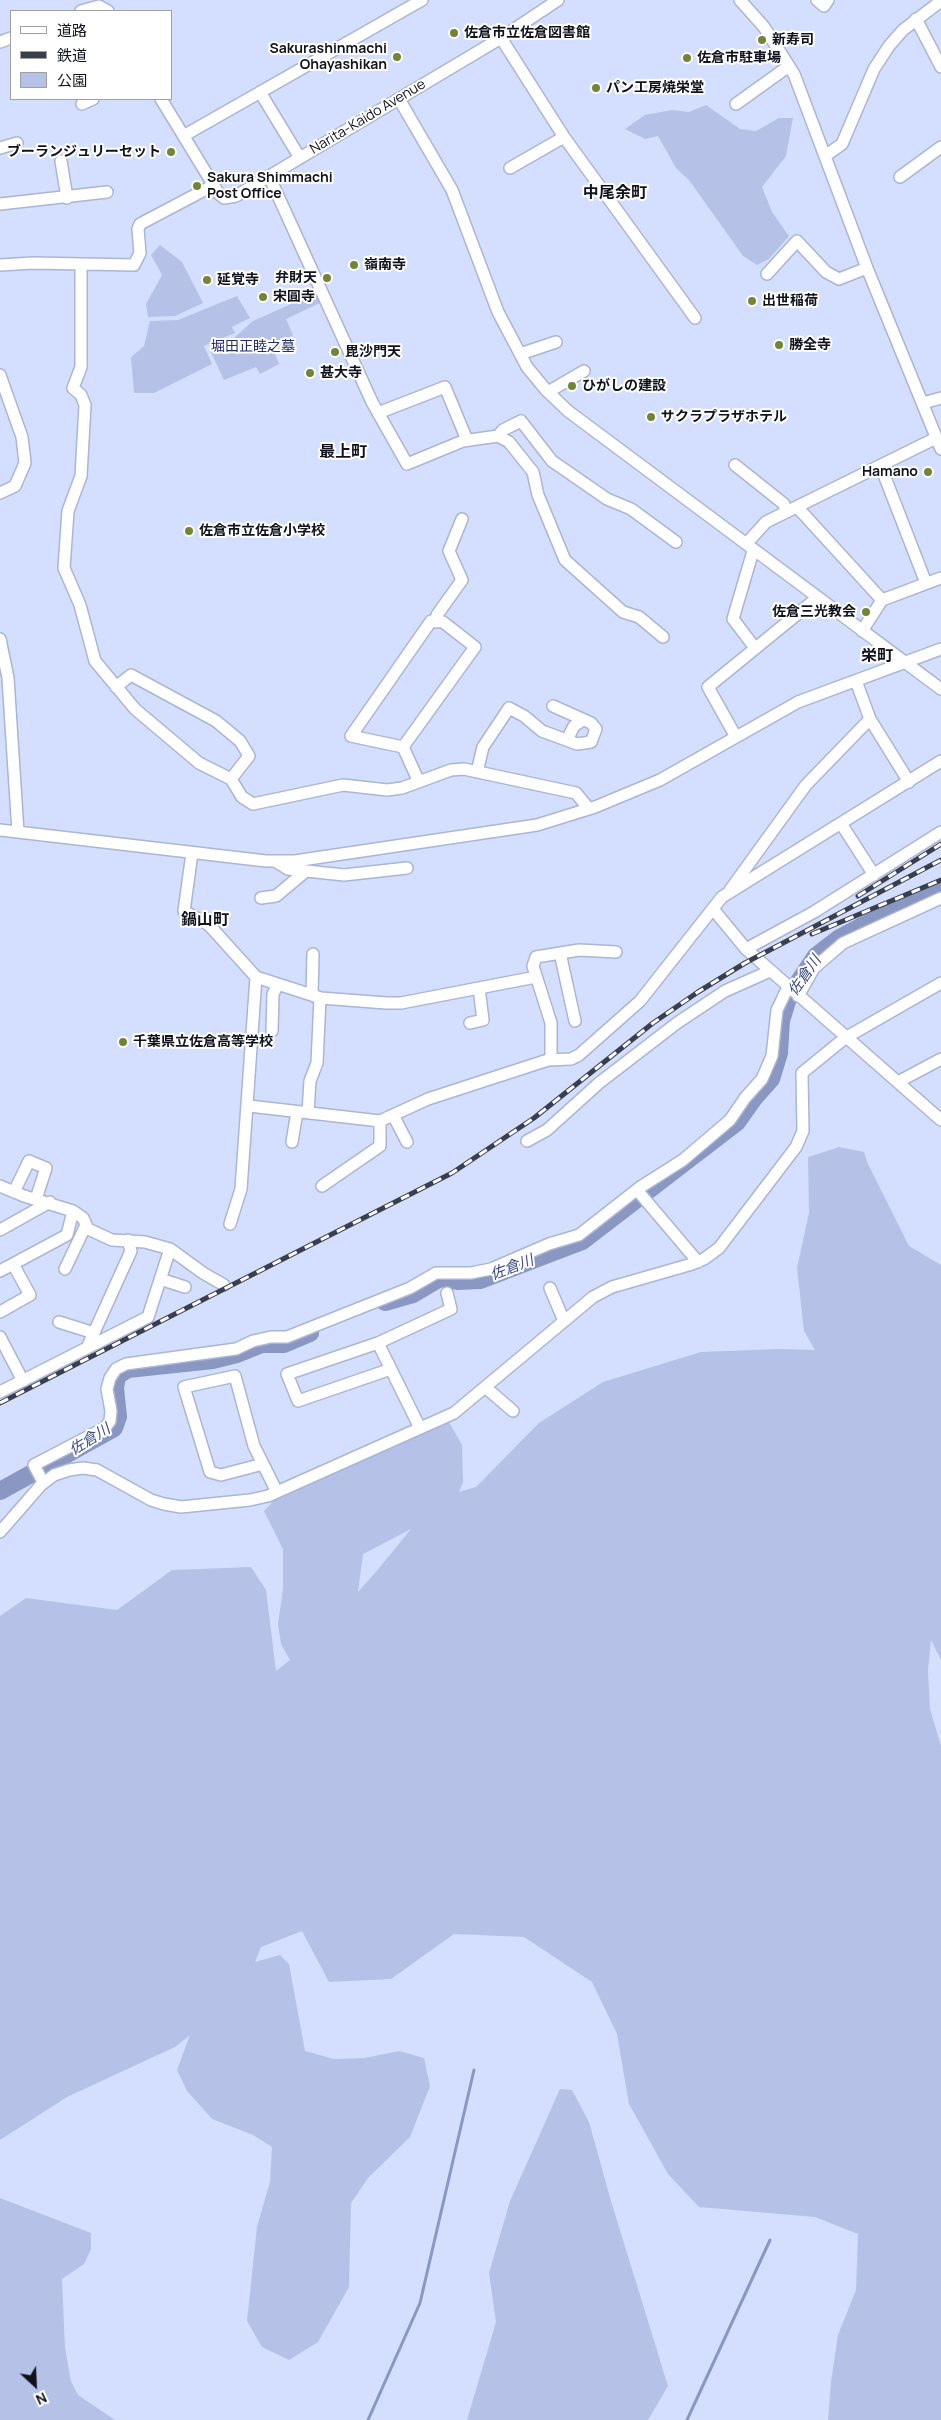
<!DOCTYPE html>
<html>
<head>
<meta charset="utf-8">
<style>
	body { margin:0 }
	#map { position:relative; width:941px; height:2420px; overflow:hidden; background:#d4dfff; font-family:Manrope,"Noto Sans JP",sans-serif }
	canvas { display:block }
	.legend { position:absolute; left:10px; top:10px; width:162px; height:90px; box-sizing:border-box; background:#fff; border:1px solid #9fa1a5; margin:0; padding:6px 9px; list-style:none; font-size:15px; color:#10131e }
	.legend li { display:flex; align-items:center; gap:10px; height:25px }
	.legend b { width:25px; border:1px solid #9fa1a5 }
	.north { position:absolute; left:10px; top:2360px; width:50px; height:50px; -webkit-text-stroke:4px #fff; paint-order:stroke; rotate:155deg; font-size:14px; font-weight:700; line-height:20px; text-align:center; color:#10131e }
	.north::after { content:''; display:block; margin:auto; width:18px; height:22px; background:#10131e; clip-path:polygon(50% 0,100% 100%,50% 72%,0 100%) }
</style>
</head>
<body>
<div id="map">
<canvas width="941" height="2420"></canvas>
<ul class="legend">
<li><b style="height:6px;background:#fff"></b>道路</li>
<li><b style="height:6px;background:#3a3f4e"></b>鉄道</li>
<li><b style="height:14px;background:#b5c1e6"></b>公園</li>
</ul>
<div class="north">N</div>
</div>
<script>
const ctx = document.querySelector('canvas').getContext('2d');
ctx.lineJoin = 'round';
function fillPath(path, color) { ctx.fillStyle = color; ctx.fill(path, 'evenodd'); }
const shape = rows => new Path2D(rows.map(r => 'M' + r).join(''));
function trace(path, color, width, dash) { ctx.strokeStyle = color; ctx.lineWidth = width; ctx.lineCap = dash ? 'butt' : 'round'; ctx.setLineDash(dash || []); ctx.stroke(path); }
function write(font, color, halo, rows, align = 'center') {
  ctx.font = font + ' Manrope,"Noto Sans JP",sans-serif'; ctx.lineWidth = 4; ctx.setLineDash([]); ctx.textBaseline = 'middle'; ctx.strokeStyle = halo; ctx.fillStyle = color; for (const [text, x, y, turn = 0] of rows) {
    ctx.save(); ctx.translate(x, y); ctx.rotate((+turn || 0) * Math.PI / 180); ctx.textAlign = isNaN(turn) ? turn : align; if (halo) ctx.strokeText(text, 0, 0); ctx.fillText(text, 0, 0); ctx.restore();
  }
}
fillPath(shape([
	[706,105,740,129,756,131,779,118,793,118,786,156,762,187,772,212,789,236,769,259,757,265,743,256,689,180,676,168,658,136,645,139,625,129,645,115,672,110,689,112],
	[160,245,182,262,203,303,175,316,148,317,146,304,162,275,151,255],
	[318,292,322,302,286,319,293,335,274,351,279,364,260,374,256,367,224,380,210,350,234,338,253,321],
	[237,296,250,318,232,327,235,333,204,346,212,364,154,393,134,393,131,357,144,346,150,321,178,320],
	[839,1147,864,1152,868,1164,909,1246,941,1265,941,1660,931,1640,928,1670,930,1709,941,1746,941,2420,828,2420,831,2382,838,2335,856,2290,858,2234,815,2217,699,2207,668,2174,629,2104,617,2034,592,1982,524,1937,454,1934,391,1979,329,1982,302,1931,261,1947,255,1962,280,1955,289,1964,305,2051,334,2059,365,2058,399,2051,424,2058,430,2086,410,2137,368,2178,351,2203,349,2287,318,2342,289,2360,262,2347,247,2321,257,2227,270,2182,272,2147,253,2135,212,2119,187,2091,177,2070,190,2035,175,2047,67,2097,0,2140,0,1616,26,1598,117,1610,172,1570,251,1567,266,1590,276,1671,290,1660,281,1644,278,1624,283,1589,283,1549,264,1511,288,1486,445,1415,462,1445,463,1482,459,1492,476,1487,539,1423,603,1382,701,1352,779,1349,815,1350,804,1331,797,1268,809,1213,808,1157],
	[411,1529,375,1573,358,1592,363,1554],
	[560,2089,572,2090,589,2122,611,2201,668,2386,648,2420,467,2420,496,2322,489,2273,510,2201],
	[0,2198,91,2233,91,2249,84,2264,62,2279,65,2348,71,2381,78,2395,115,2420,0,2420]
]), '#b5c1e6');
trace(shape([
	[368,2420,420,2303,474,2070],
	[687,2420,770,2240]
]), '#8a97c3', 3);
trace(shape([
	[385,1302,413,1294,440,1278,457,1281,480,1280,582,1241,737,1122,754,1098,771,1079,779,1053,781,1021,788,998,816,956,838,939,866,924,941,891],
	[0,1491,114,1428,118,1417,115,1388,117,1376,128,1369,213,1360,237,1354,262,1344,284,1344,310,1333]
]), '#8a97c3', 18);
const minor = shape([
	[740,0,764,27,794,74,867,268,941,449],
	[817,0,824,6,828,0],
	[81,11,99,6,108,11],
	[916,19,941,67],
	[501,38,564,137,695,318],
	[0,42,11,38],
	[260,92,300,158],
	[161,99,219,194,224,198,236,196,501,38,558,0],
	[399,99,452,190,498,312,527,367,546,390,568,411,941,689],
	[82,104,93,99],
	[736,104,789,66],
	[185,135,422,0],
	[0,148,17,143],
	[825,156,842,144,874,69,889,46,903,30,941,1],
	[61,161,67,198],
	[510,168,564,137],
	[269,176,372,402,407,464,463,441,498,436,509,442,533,472,538,495,565,560,623,612,639,617,663,637],
	[900,177,941,147],
	[0,204,107,192],
	[81,264,81,367,73,388,81,395,85,405,81,476,68,511,64,568,80,605,95,661,135,709,199,763,231,779],
	[0,265,33,263,134,265,140,253,138,229,140,224,214,185],
	[767,274,797,241,826,272,839,279,867,268],
	[520,354,556,342],
	[0,375,22,437,25,463,15,486,0,493],
	[548,392,584,371],
	[923,403,941,398],
	[378,413,445,387,467,440],
	[498,436,503,430,521,421,552,461,607,499,631,509,676,542],
	[735,465,784,504,786,512],
	[881,467,926,583],
	[798,508,882,600,941,578],
	[746,544,766,522,936,438],
	[753,551,733,619,755,648],
	[436,622,437,615,462,580,449,551,462,519],
	[862,631,882,600],
	[0,639,8,678,18,832],
	[856,681,870,719,909,782],
	[116,687,131,675,216,721,240,741,249,756,231,779,242,797,253,804,343,785,387,790,402,788,451,770,464,769,576,793,589,809],
	[736,737,708,687,817,598],
	[567,740,574,726,583,720],
	[403,747,475,647,443,622,431,621,351,736,403,747,419,782],
	[477,772,483,747,509,708,524,716,542,731,577,744,591,742,596,729,591,723,553,706],
	[842,825,874,875],
	[0,830,266,861,295,861,537,825,595,807,660,780,798,702,941,649],
	[192,853,184,911,209,925,256,977,321,998,386,1003,401,1003,536,977],
	[275,861,288,869,344,875,407,868],
	[730,890,806,785,870,719],
	[261,898,276,896,306,871],
	[713,909,746,949,941,1120],
	[746,949,814,912,941,832],
	[560,953,575,1021],
	[312,995,313,954],
	[798,996,814,968,843,943,941,898],
	[470,1023,483,1020,479,988],
	[272,1031,273,994,278,984],
	[551,1060,551,1023,533,966,536,957,579,950,616,952],
	[898,1082,941,1059],
	[249,1106,380,1121,428,1099,548,1060,571,1059,579,1055,640,1001,722,897,941,761],
	[308,1113,310,1081,317,1063,320,998],
	[393,1115,407,1142],
	[527,1141,547,1130,599,1083,677,1023,725,991,770,971],
	[292,1142,297,1112],
	[0,1186,24,1196,73,1211,83,1218,88,1229,112,1240,145,1242,170,1249,203,1273,224,1285],
	[322,1186,380,1146,380,1121],
	[637,1190,698,1262],
	[14,1192,29,1161,46,1168,36,1199],
	[230,1224,241,1189,256,977],
	[0,1230,50,1202],
	[65,1269,86,1225],
	[0,1271,67,1235,73,1211],
	[160,1279,185,1287],
	[550,1288,564,1321],
	[0,1312,30,1295,13,1264],
	[59,1322,94,1333],
	[0,1337,23,1381],
	[378,1343,287,1374,298,1401,391,1369],
	[87,1348,131,1251,128,1240],
	[485,1387,513,1411],
	[0,1392,148,1317,170,1249],
	[420,1428,378,1343,451,1309,447,1293],
	[263,1464,221,1475,210,1472,184,1387,235,1376,254,1446,277,1492],
	[43,1482,34,1465,105,1428,110,1421,111,1411,107,1389,110,1378,116,1369,126,1364,236,1349,253,1341,271,1337,287,1337,410,1288,436,1273,471,1273,491,1269,549,1244,579,1235,639,1188,683,1160,730,1120,745,1098,762,1079,772,1056,777,1010,788,987],
	[0,1532,41,1485,54,1475,69,1470,83,1468,97,1470,151,1500,164,1504,181,1507,250,1500,268,1496,454,1413,593,1297,612,1287,692,1264,704,1259,719,1248,796,1147,803,1131,802,1073,845,1038,941,983]
]);
trace(minor, '#abb5d4', 14);
trace(minor, '#fff', 11);
const rail = shape([
	[858,896,941,844],
	[812,934,941,880],
	[0,1403,452,1173,534,1118,653,1023,698,992,745,963,941,860]
]);
trace(rail, '#3a3f4e', 5);
trace(rail, '#fff', 3, [9]);
for (const [x, y, r, color] of [
	[454,33,5,"#728535"],
	[762,40,5,"#728535"],
	[397,57,5,"#728535"],
	[687,58,5,"#728535"],
	[596,88,5,"#728535"],
	[171,152,5,"#728535"],
	[197,186,5,"#728535"],
	[354,265,5,"#728535"],
	[327,278,5,"#728535"],
	[207,280,5,"#728535"],
	[263,297,5,"#728535"],
	[752,301,5,"#728535"],
	[779,345,5,"#728535"],
	[335,352,5,"#728535"],
	[310,373,5,"#728535"],
	[572,386,5,"#728535"],
	[651,417,5,"#728535"],
	[928,472,5,"#728535"],
	[189,531,5,"#728535"],
	[866,612,5,"#728535"],
	[123,1042,5,"#728535"]
]) { const dot = new Path2D(); dot.arc(x, y, r, 0, 2 * Math.PI); ctx.fillStyle = color; ctx.fill(dot); trace(dot, '#fff', 2); }
write('bold 14px', '#10131e', '#fff', [
	["佐倉市立佐倉図書館",464,33],
	["新寿司",772,40],
	["Sakurashinmachi",387,49,"right"],
	["Ohayashikan",387,65,"right"],
	["佐倉市駐車場",697,58],
	["パン工房焼栄堂",606,88],
	["ブーランジュリーセット",161,152,"right"],
	["Sakura Shimmachi",207,178],
	["Post Office",207,194],
	["嶺南寺",364,265],
	["弁財天",317,278,"right"],
	["延覚寺",217,280],
	["宋圓寺",273,297],
	["出世稲荷",762,301],
	["勝全寺",789,345],
	["毘沙門天",345,352],
	["甚大寺",320,373],
	["ひがしの建設",582,386],
	["サクラプラザホテル",661,417],
	["Hamano",918,472,"right"],
	["佐倉市立佐倉小学校",199,531],
	["佐倉三光教会",856,612,"right"],
	["千葉県立佐倉高等学校",133,1042]
], 'left');
write('14px', '#10131e', '#fff', [
	["Narita-Kaido Avenue",368,117,-31]
]);
write('14px', '#232f65', '#fff', [
	["堀田正睦之墓",253,347]
]);
write('italic 15px', '#3d4c85', '#fff', [
	["佐倉川",805,976,-55],
	["佐倉川",512,1268,-21],
	["佐倉川",90,1440,-32]
]);
write('bold 16px', '#10131e', '#fff', [
	["中尾余町",615,194],
	["最上町",343,453],
	["栄町",877,657],
	["鍋山町",205,921]
]);
</script>
</body>
</html>
